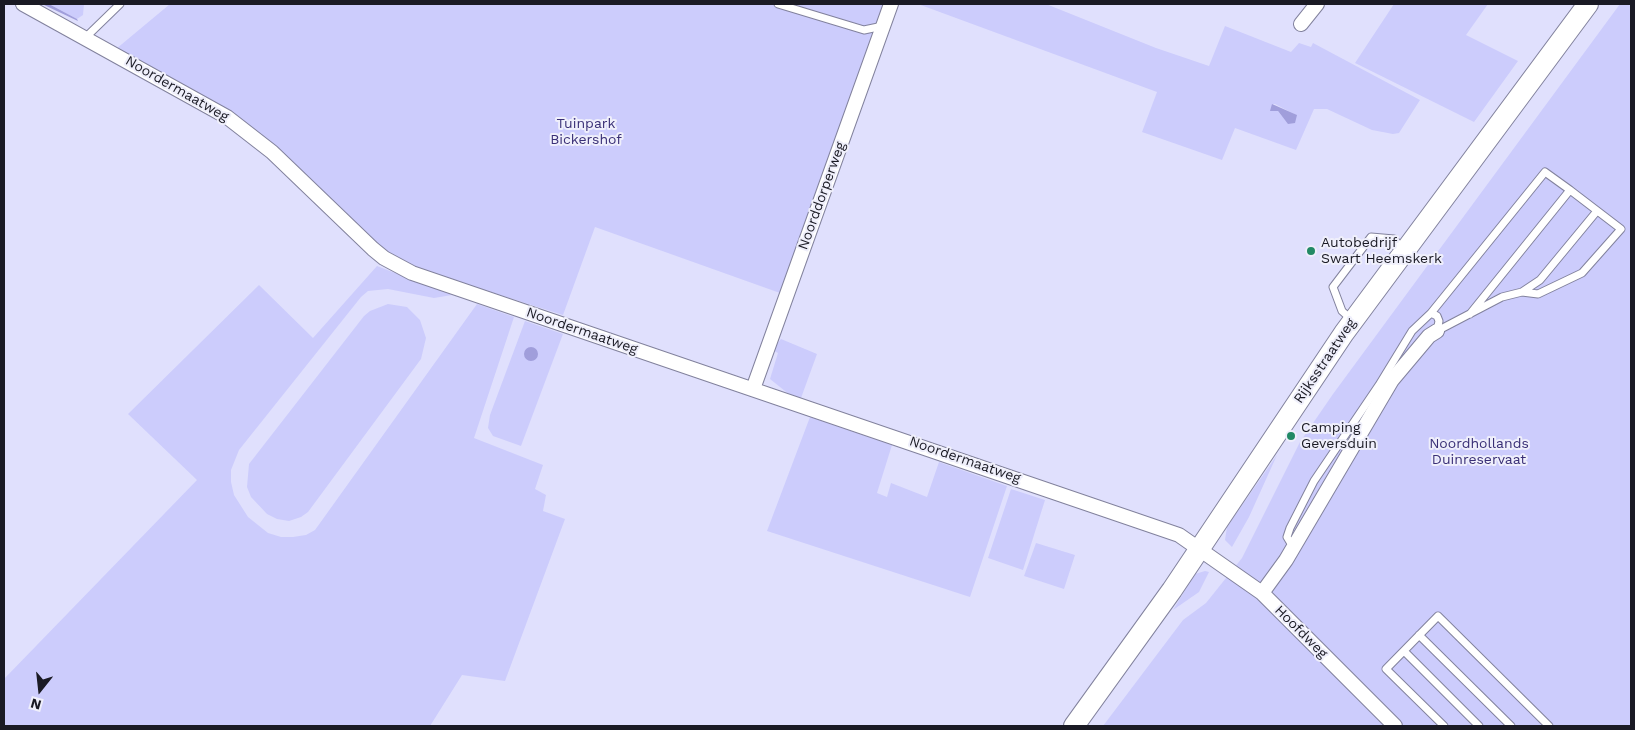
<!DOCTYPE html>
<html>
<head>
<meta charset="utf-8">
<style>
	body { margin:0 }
	#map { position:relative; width:1635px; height:730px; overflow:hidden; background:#e0e0fd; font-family:"Work Sans",sans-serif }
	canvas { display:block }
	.frame { position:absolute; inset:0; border:5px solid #1a1a24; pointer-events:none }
	.north { position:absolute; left:15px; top:665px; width:50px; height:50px; -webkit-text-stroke:4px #efeffb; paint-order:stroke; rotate:196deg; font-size:14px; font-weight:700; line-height:20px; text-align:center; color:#1a1a24 }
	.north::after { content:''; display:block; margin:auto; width:18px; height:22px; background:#1a1a24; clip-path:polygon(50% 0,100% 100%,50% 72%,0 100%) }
</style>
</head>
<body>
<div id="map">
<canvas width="1635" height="730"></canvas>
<div class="frame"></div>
<div class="north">N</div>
</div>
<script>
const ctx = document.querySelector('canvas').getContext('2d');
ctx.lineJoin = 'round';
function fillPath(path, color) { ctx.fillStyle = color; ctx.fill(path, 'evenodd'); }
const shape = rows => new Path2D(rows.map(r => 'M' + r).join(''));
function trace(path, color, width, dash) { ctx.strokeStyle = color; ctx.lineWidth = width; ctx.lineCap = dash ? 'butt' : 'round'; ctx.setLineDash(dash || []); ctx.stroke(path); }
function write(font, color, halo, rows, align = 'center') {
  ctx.font = font + ' "Work Sans",sans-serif'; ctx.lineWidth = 4; ctx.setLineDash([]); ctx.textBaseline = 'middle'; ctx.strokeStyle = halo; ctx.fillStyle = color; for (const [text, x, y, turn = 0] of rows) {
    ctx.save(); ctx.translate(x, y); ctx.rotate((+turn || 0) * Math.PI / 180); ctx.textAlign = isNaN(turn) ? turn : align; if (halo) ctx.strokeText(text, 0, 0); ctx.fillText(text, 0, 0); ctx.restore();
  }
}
fillPath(shape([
	[49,4,84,4,83,15,77,19],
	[170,4,884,4,780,293,595,227,563,315,415,268,390,253,355,226,286,159,116,49],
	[918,4,1046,4,1156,48,1209,66,1225,26,1291,52,1299,43,1311,47,1313,43,1420,100,1399,133,1393,134,1372,130,1327,109,1314,109,1296,150,1235,128,1222,160,1142,132,1157,92],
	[1272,104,1275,104,1296,115,1286,121],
	[1394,4,1488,4,1466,35,1518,61,1474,122,1355,63],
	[1620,4,1631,4,1631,726,1103,726,1183,620,1206,603,1242,558,1300,442,1333,394],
	[377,266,452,295,434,298,388,289,368,291,361,297,239,450,231,470,231,482,234,495,248,517,268,533,281,537,293,537,306,535,315,530,477,304,514,317,474,438,543,465,535,489,546,495,543,511,565,519,505,681,462,675,430,726,4,726,4,679,197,480,128,414,259,285,313,338],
	[388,304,407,307,420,320,426,338,421,359,308,512,301,517,289,521,277,519,267,514,251,497,247,487,249,464,364,316,370,311],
	[525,321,563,334,521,446,493,436,488,428,490,415],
	[781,339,817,354,801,398,790,395,770,379,778,353,772,350],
	[810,417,892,445,877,493,887,497,891,483,927,497,939,462,1007,486,970,597,767,531],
	[1277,455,1249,517,1232,547,1225,540,1227,527],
	[1011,489,1045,500,1023,570,988,558],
	[1036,543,1075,555,1064,589,1024,576],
	[1205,571,1209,572,1199,592,1173,610,1195,574]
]), '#ccccfc');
fillPath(shape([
	[42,4,49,4,77,19,78,21],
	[1272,104,1297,115,1295,123,1288,124,1278,111,1270,111],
	'524 354a7 7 0 1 1 14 0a7 7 0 1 1-14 0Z'
]), '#a09edb');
const service = shape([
	[778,4,864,30,883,26],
	[85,38,120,4],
	[1522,292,1538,294,1582,273,1621,229,1570,190],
	[1431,313,1545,172,1570,190,1470,314],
	[1352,320,1342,311,1333,287,1371,237,1394,239,1403,250],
	[1437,331,1502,297,1522,292,1540,280,1597,211],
	[1296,540,1290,542,1287,537,1290,528,1314,481,1379,385,1412,331,1431,313,1437,316,1439,321,1437,331],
	[1419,635,1511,726],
	[1404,651,1479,726],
	[1444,726,1386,669,1438,616,1549,726]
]);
const minor = shape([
	[23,4,227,117,272,152,373,249,384,258,412,273,1179,535,1262,593,1395,726],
	[1301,24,1317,4],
	[753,389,891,4],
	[1262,593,1286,560,1392,380,1429,336,1437,331]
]);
const secondary = shape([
	[1074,726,1172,590,1344,333,1588,4]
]);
trace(service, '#82829d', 9);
trace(minor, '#82829d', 16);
trace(secondary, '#82829d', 22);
trace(service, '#fff', 7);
trace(minor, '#fff', 14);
trace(secondary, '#fff', 20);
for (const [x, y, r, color] of [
	[1311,251,5,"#218965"],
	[1291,436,5,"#218965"]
]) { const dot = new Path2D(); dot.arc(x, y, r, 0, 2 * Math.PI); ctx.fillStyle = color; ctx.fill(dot); trace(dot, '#efeffb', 2); }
write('14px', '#1a1a24', '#efeffb', [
	["Noordermaatweg",177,89,30],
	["Noorddorperweg",822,196,-70],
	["Noordermaatweg",582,331,19],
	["Rijksstraatweg",1325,361,-56],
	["Noordermaatweg",965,460,19],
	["Hoofdweg",1301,632,45]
]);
write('14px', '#392f76', '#efeffb', [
	["Tuinpark",586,124],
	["Bickershof",586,140],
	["Noordhollands",1479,444],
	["Duinreservaat",1479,460]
]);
write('14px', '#1a1a24', '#efeffb', [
	["Autobedrijf",1321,243],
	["Swart Heemskerk",1321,259],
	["Camping",1301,428],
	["Geversduin",1301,444]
], 'left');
</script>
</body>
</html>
